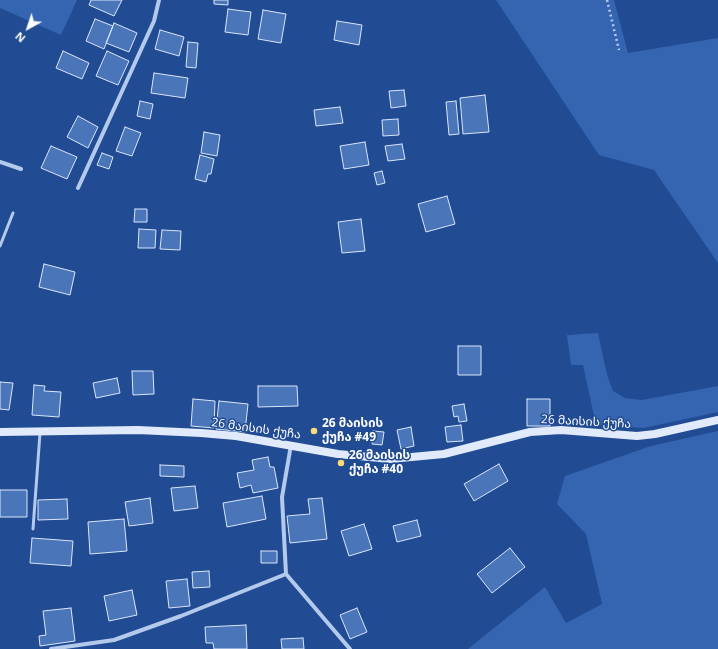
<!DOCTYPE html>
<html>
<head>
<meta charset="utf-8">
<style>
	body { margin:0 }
	#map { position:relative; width:718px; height:649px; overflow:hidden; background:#214c93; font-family:"Open Sans",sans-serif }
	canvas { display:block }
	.north { position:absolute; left:8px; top:8px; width:40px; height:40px; -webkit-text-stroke:3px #214c93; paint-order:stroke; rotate:220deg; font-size:11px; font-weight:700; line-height:16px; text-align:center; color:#fff }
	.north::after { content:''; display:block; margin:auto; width:14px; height:18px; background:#fff; clip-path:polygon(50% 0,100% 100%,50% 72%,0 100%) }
</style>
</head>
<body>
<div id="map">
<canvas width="718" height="649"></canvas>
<div class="north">N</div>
</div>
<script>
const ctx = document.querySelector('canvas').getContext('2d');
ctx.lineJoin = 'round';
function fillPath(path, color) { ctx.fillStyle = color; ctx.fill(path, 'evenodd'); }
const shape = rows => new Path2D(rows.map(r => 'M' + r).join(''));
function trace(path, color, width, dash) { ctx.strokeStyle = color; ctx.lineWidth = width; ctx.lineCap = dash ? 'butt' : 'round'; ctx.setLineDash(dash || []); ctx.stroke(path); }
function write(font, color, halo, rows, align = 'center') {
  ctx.font = font + ' "Open Sans","Noto Sans Georgian",sans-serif'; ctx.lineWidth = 3; ctx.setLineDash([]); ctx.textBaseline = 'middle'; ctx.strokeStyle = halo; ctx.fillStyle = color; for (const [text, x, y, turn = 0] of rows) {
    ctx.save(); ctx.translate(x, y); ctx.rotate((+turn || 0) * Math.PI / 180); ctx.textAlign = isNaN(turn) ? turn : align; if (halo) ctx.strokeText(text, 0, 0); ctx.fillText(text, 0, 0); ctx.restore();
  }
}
fillPath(shape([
	[0,0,77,0,61,35,0,8],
	[496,0,614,0,628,53,718,38,718,263,654,170,599,155],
	[598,333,607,375,613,391,625,398,642,400,718,386,718,412,644,428,596,425,583,365,571,365,567,335],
	[718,431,718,649,468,649,545,587,566,623,602,604,586,534,557,504,565,476,651,446]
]), '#3565b0');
const building = shape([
	[91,0,122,0,114,16,89,5,91,0],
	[214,0,228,0,228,5,214,4,214,0],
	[228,9,251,12,248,35,225,32,228,9],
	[263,10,286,14,281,43,258,39,263,10],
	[95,19,113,26,104,49,86,41,95,19],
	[337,21,362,25,359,45,334,40,337,21],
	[114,23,137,33,129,52,106,43,114,23],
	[160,30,184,37,179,56,155,49,160,30],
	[188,42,198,43,196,68,186,67,188,42],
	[63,51,89,63,82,79,56,68,63,51],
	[107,51,129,61,118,85,96,76,107,51],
	[154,73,188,78,185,98,151,93,154,73],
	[404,90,406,106,391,108,389,91,404,90],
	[485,95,489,132,463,134,460,98,485,95],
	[140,101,153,104,150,119,137,116,140,101],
	[456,101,459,134,449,135,446,102,456,101],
	[340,107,343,123,316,126,314,110,340,107],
	[78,116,98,127,88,148,67,137,78,116],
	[398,119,399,135,383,136,382,120,398,119],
	[125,127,141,133,132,156,116,151,125,127],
	[204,132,220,135,217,156,201,153,204,132],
	[365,142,369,165,344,169,340,146,365,142],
	[402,144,405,159,388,161,385,146,402,144],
	[51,146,77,157,67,179,41,168,51,146],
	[102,153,113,157,109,169,97,165,102,153],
	[200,155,214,159,211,174,208,174,206,182,195,179,200,155],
	[382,171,385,183,377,185,374,173,382,171],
	[447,196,455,224,426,232,418,204,447,196],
	[135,209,147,209,147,222,134,222,135,209],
	[361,219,365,251,342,253,338,222,361,219],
	[139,229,156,230,155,248,138,248,139,229],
	[162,230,181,231,180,250,160,249,162,230],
	[44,264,75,272,70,295,39,287,44,264],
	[458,346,481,346,481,375,458,375,458,346],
	[132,371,153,371,154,394,133,395,132,371],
	[117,378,120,393,96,398,93,383,117,378],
	[0,382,13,383,9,410,0,409,0,382],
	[34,385,45,386,44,391,61,392,59,417,32,415,34,385],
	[258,386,297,386,298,406,258,407,258,386],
	[193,399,215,401,214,428,191,426,193,399],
	[527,399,550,399,550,426,527,426,527,399],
	[219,401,248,404,245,432,216,429,219,401],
	[464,404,467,421,459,422,458,416,454,417,452,406,464,404],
	[461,425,463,441,447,442,445,427,461,425],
	[411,427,414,446,401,449,397,430,411,427],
	[373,431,384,432,382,445,372,444,373,431],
	[268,457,270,467,274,467,278,488,253,493,251,485,240,488,237,473,254,470,252,460,268,457],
	[499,464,508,481,474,501,464,484,499,464],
	[160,465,184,466,184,477,160,476,160,465],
	[195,486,198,508,174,511,171,488,195,486],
	[0,490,27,490,27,517,0,517,0,490],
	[262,496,266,519,227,527,223,503,262,496],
	[150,498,153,523,129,526,125,502,150,498],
	[322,498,327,539,290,543,287,516,310,514,308,499,322,498],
	[67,499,68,519,38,520,38,500,67,499],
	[124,519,127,551,90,554,88,522,124,519],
	[417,520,421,536,397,542,393,526,417,520],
	[364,524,372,549,349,556,341,531,364,524],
	[32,538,73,541,71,566,30,563,32,538],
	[510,548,525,567,492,593,477,574,510,548],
	[261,551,277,551,277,563,261,563,261,551],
	[209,571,210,587,193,588,192,572,209,571],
	[187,579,190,606,169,608,166,581,187,579],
	[132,590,137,615,109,621,104,596,132,590],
	[71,608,75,641,40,646,39,636,46,635,43,611,71,608],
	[357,608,367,632,350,639,340,615,357,608],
	[246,625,247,649,214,649,213,643,206,643,205,627,246,625],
	[303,638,304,649,282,649,281,639,303,638]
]);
fillPath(building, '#4a75b9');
trace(building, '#d9e6fa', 1);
trace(shape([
	[607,0,619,50]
]), '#b4caed', 2.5, [2, 3]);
trace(shape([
	[0,246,13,213],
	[33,529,40,433]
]), '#b4caed', 3);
trace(shape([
	[0,162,21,169],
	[78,188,154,21,159,0],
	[286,574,282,497,291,445],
	[286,574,350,649],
	[51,649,114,640,181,616,286,574]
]), '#b4caed', 4);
trace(shape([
	[0,432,138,430,201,433,236,436,338,454,390,459,444,454,530,432,561,430,637,436,655,434,718,420]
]), '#e0eafa', 8);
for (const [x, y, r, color] of [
	[314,431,4,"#f9dc75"],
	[341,463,4,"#f9dc75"]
]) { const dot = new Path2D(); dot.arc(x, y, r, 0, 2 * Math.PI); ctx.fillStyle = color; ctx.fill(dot); trace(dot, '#214c93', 1.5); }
write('12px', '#fff', '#214c93', [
	["26 მაისის ქუჩა",586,422,3],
	["26 მაისის ქუჩა",256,429,8]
]);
write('bold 12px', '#fff', '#214c93', [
	["26 მაისის",322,424],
	["ქუჩა #49",322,438],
	["26 მაისის",349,456],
	["ქუჩა #40",349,470]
], 'left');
</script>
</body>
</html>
